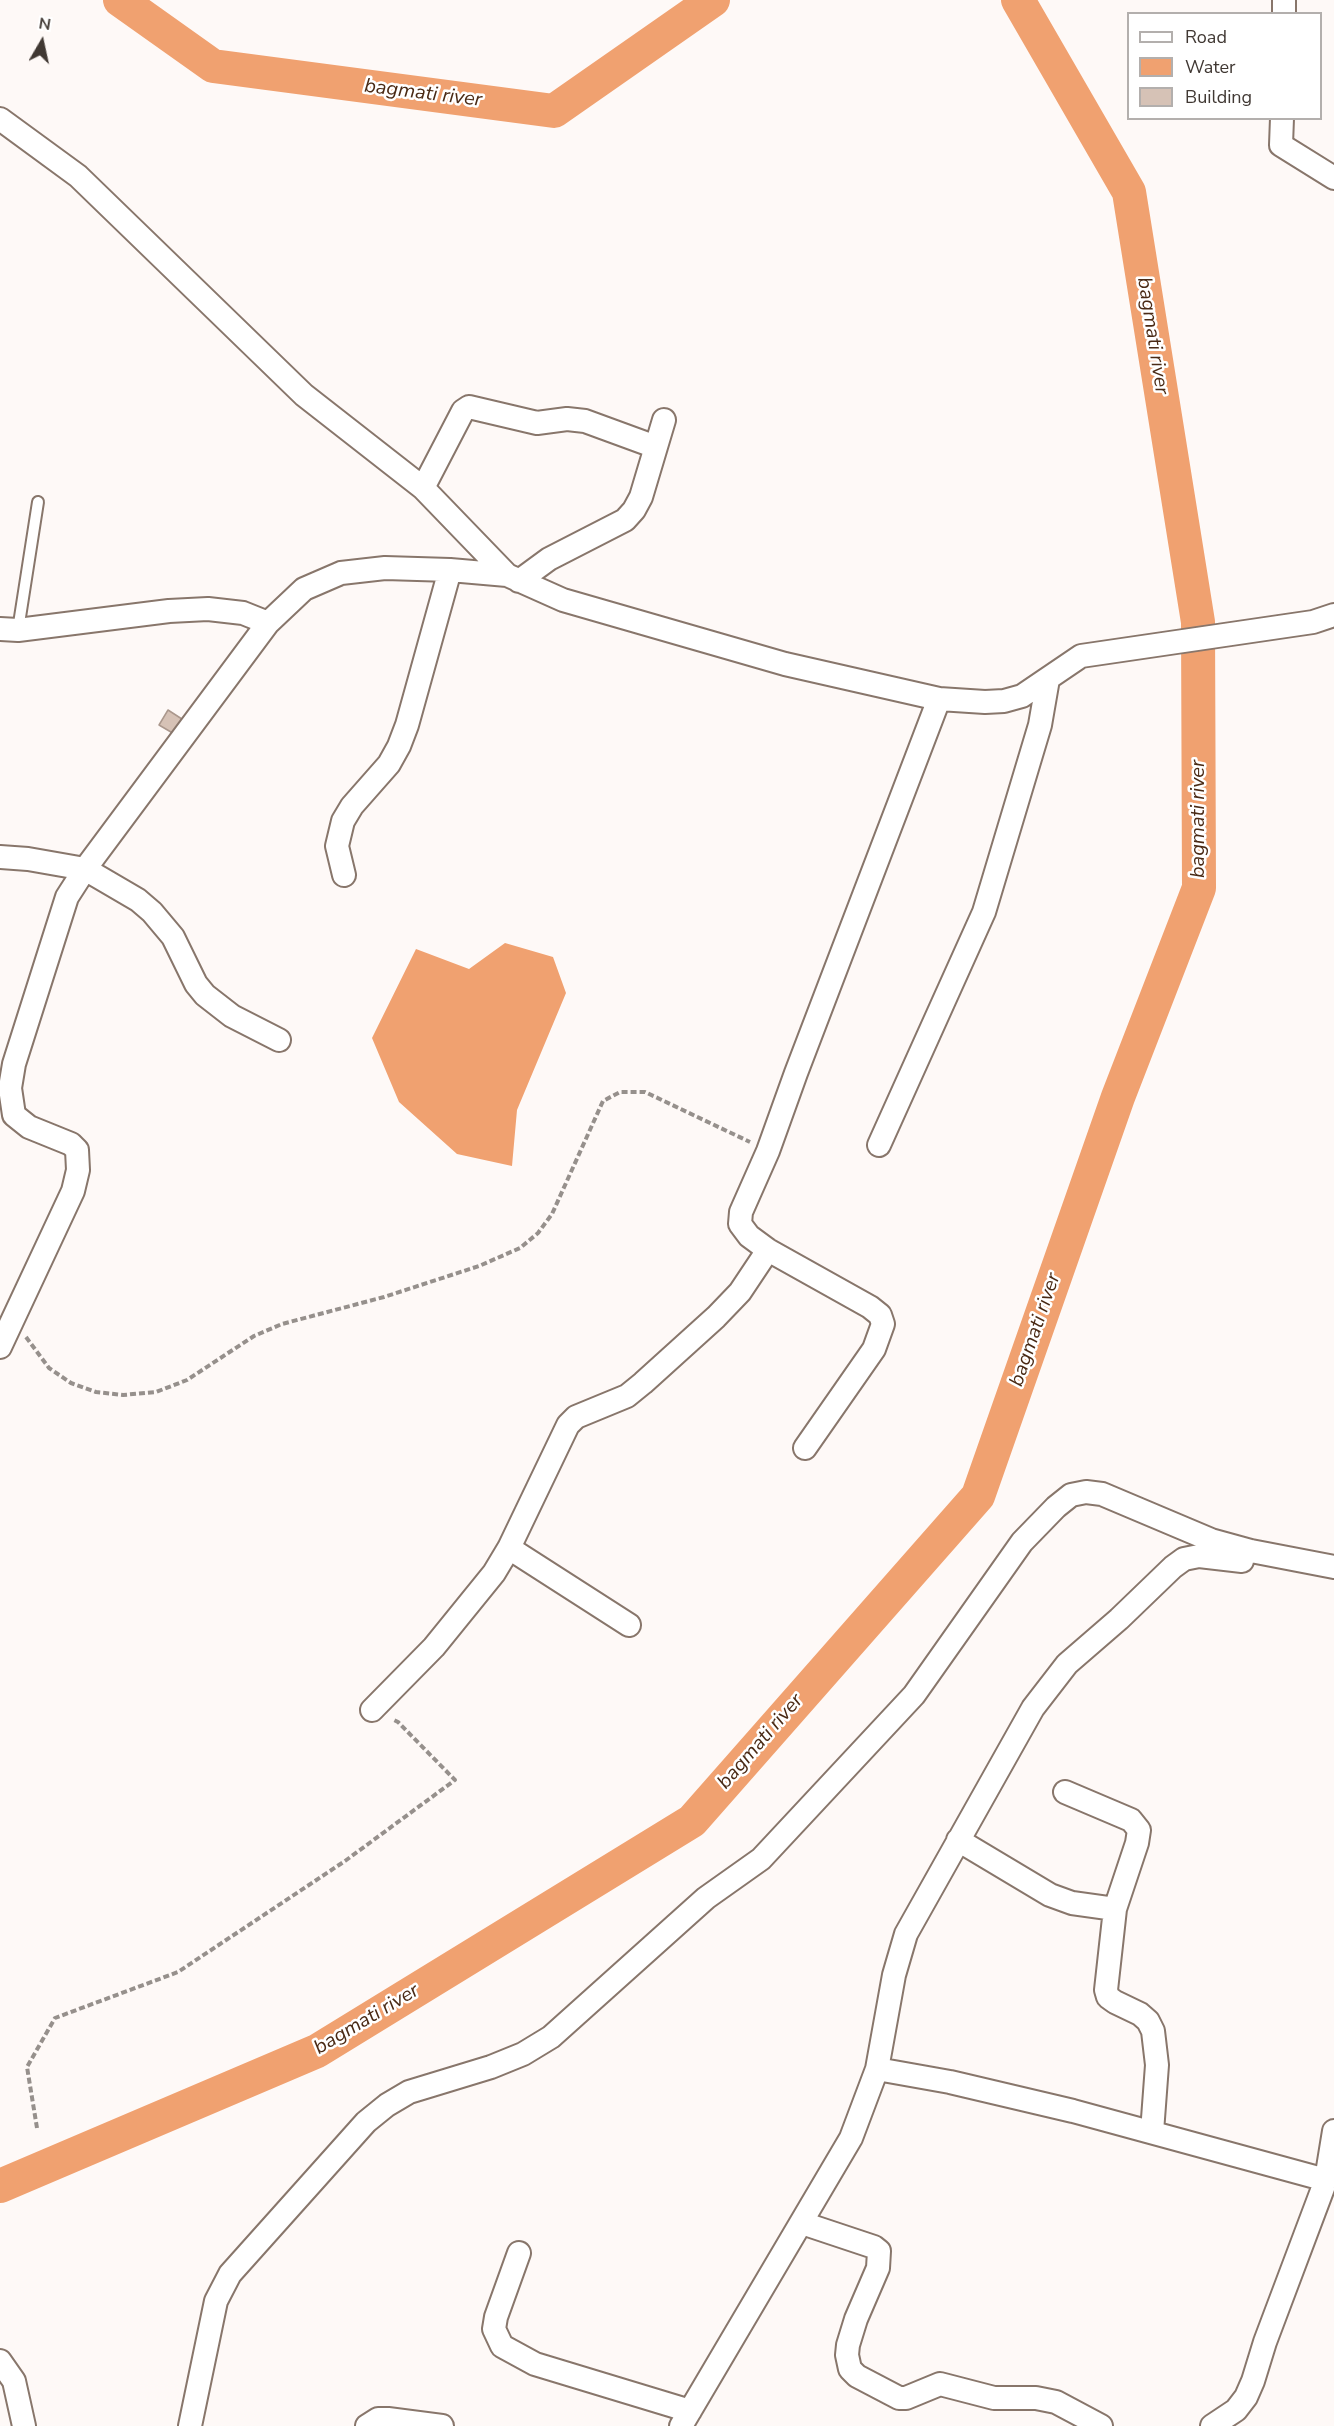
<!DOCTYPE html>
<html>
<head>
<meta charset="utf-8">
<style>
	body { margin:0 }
	#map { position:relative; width:1334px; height:2426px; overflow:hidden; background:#fef9f7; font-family:"Nunito Sans",sans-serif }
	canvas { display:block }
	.legend { position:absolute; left:1127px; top:12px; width:195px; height:108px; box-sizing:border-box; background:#fff; border:2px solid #b3afad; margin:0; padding:8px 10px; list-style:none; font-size:18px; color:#403833 }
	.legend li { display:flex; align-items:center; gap:12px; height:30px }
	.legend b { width:30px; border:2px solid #b3afad }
	.north { position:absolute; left:12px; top:12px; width:60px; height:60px; -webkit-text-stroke:4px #fff; paint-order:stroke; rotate:9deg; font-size:16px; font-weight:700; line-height:24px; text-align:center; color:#403833 }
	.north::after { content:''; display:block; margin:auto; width:21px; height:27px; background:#403833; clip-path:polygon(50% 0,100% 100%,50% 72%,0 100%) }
</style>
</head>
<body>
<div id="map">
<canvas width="1334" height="2426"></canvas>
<ul class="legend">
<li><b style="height:8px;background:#fff"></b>Road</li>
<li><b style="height:16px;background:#f0a170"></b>Water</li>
<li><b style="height:16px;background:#d6c2b6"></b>Building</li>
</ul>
<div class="north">N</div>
</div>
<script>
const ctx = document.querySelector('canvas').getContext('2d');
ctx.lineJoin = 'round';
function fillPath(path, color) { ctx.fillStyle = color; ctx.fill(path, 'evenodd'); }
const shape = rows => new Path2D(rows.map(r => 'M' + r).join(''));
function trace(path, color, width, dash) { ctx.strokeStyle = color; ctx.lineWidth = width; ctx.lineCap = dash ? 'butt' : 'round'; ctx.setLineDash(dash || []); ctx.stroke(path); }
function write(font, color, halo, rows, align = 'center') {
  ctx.font = font + ' "Nunito Sans",sans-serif'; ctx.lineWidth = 5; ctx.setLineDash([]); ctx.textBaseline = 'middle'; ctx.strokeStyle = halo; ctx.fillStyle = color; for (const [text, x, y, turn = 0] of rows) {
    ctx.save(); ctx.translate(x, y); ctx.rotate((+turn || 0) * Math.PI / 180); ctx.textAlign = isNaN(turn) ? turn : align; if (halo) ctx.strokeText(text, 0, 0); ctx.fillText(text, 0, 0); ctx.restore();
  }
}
fillPath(shape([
	[505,943,553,957,566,993,517,1110,512,1166,457,1154,399,1102,372,1038,416,949,469,969]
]), '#f0a170');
trace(shape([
	[120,0,213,66,554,111,713,0],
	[0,2186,317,2051,692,1821,978,1496,1118,1097,1199,888,1198,622,1129,192,1018,0]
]), '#f0a170', 34);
const building = shape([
	[168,710,185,721,176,735,159,725,168,710]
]);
fillPath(building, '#d6c2b6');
trace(building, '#ab988d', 1.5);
const lane = shape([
	[18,630,38,502]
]);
const street = shape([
	[1284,14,1284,0],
	[1282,118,1281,145,1334,178],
	[0,119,78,176,304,395,423,488,507,575,563,600,785,664,939,699,985,702,1004,701,1022,696,1081,656,1313,622,1334,615],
	[423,488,463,411,469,407,537,423,567,419,585,421,656,447],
	[519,581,549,559,625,520,634,510,641,497,664,420],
	[0,629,18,630,169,611,208,609,243,613,268,623],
	[0,857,28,859,85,869,138,900,152,912,173,937,196,984,205,995,232,1016,279,1040],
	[344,875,337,846,343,821,352,806,389,764,399,746,407,725,450,570],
	[879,1145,984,912,1040,725,1048,679],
	[0,1347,73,1191,78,1170,77,1150,71,1144,29,1127,14,1115,10,1088,14,1064,67,897,85,869,268,623,304,589,341,573,385,568,450,570,507,575],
	[805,1448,874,1349,883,1324,880,1315,870,1307,768,1250,749,1236,740,1224,741,1212,768,1151,796,1073,939,699],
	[509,1548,629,1625],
	[372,1710,434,1647,494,1573,509,1548,568,1425,576,1417,627,1396,643,1383,716,1317,740,1292,768,1250],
	[1065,1792,1131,1820,1139,1830,1137,1843,1115,1909,1106,1990,1108,1997,1115,2002,1140,2014,1148,2021,1153,2031,1157,2065,1152,2132],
	[958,1840,1050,1895,1072,1903,1115,1909],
	[877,2069,950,2082,1073,2111,1326,2180],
	[802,2223,874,2247,879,2251,878,2268,856,2319,848,2345,847,2355,850,2369,857,2376,899,2398,906,2398,940,2384,994,2398,1036,2398,1056,2402,1101,2426],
	[519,2253,496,2317,494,2329,502,2346,535,2364,690,2411],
	[0,2361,14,2381,24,2426],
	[190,2426,216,2301,230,2274,366,2122,387,2105,409,2092,491,2067,523,2054,551,2037,706,1898,761,1859,914,1695,1022,1542,1056,1507,1071,1495,1086,1492,1102,1494,1211,1540,1251,1551,1334,1567],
	[367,2426,378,2419,388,2419,442,2426],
	[681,2426,851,2138,877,2069,894,1975,906,1934,1033,1708,1067,1664,1119,1619,1173,1567,1184,1559,1199,1556,1242,1561],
	[1212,2426,1236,2410,1246,2397,1253,2381,1265,2342,1326,2180,1334,2131]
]);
trace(lane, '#88766b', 14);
trace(street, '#88766b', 26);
trace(shape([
	[26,1337,49,1368,71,1383,96,1392,123,1395,156,1392,187,1380,254,1336,282,1324,384,1297,479,1266,520,1248,538,1233,552,1214,603,1101,620,1092,645,1092,750,1142],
	[37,2128,27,2067,55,2018,178,1972,345,1861,455,1780,398,1722,392,1719]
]), '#96908c', 4, [6, 3]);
trace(lane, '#fff', 10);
trace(street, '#fff', 22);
write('italic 20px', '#4a2a15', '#fff', [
	["bagmati river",423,94,7],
	["bagmati river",1152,336,81],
	["bagmati river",1199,819,-90],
	["bagmati river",1036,1330,-71],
	["bagmati river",761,1742,-49],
	["bagmati river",367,2020,-31]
]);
</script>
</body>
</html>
